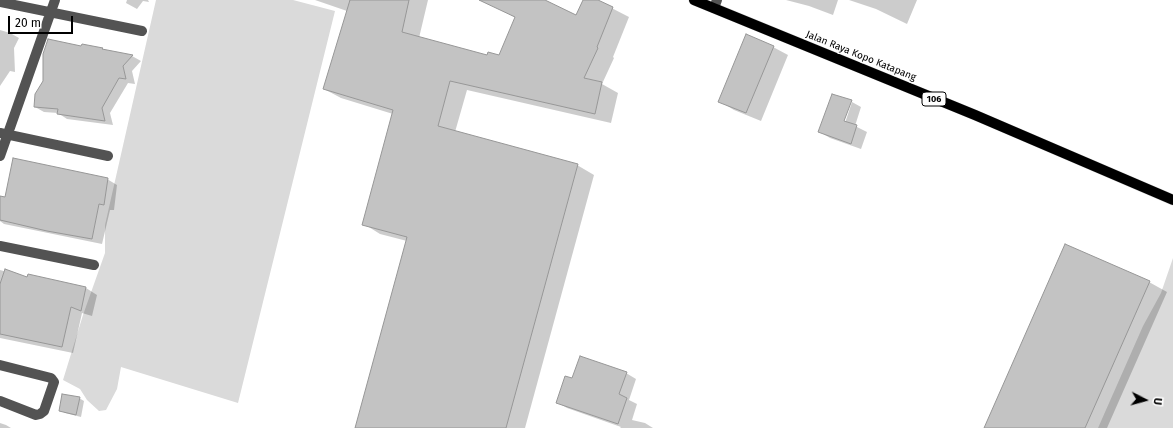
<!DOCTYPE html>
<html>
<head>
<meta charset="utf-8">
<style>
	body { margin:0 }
	#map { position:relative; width:1173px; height:428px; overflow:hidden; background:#fff; font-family:"Fira Sans",sans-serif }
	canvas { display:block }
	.north { position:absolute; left:1125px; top:380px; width:40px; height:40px; -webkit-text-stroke:3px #fff; paint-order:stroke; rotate:96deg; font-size:11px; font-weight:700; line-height:16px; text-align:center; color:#000 }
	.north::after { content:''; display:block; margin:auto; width:14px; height:18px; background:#000; clip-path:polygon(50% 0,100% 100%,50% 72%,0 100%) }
	.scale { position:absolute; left:8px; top:16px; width:65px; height:18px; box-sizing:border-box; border:2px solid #000; border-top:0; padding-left:5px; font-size:12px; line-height:14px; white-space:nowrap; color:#000; -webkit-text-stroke:3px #fff; paint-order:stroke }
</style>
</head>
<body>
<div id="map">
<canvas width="1173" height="428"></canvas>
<div class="north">U</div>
<div class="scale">20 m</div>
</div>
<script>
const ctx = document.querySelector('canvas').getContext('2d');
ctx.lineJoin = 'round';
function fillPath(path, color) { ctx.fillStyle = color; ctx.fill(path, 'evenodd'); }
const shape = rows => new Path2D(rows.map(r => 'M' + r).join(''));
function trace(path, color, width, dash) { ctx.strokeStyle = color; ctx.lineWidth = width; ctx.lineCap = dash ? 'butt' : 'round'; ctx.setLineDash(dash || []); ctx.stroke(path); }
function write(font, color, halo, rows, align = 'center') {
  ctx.font = font + ' "Fira Sans",sans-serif'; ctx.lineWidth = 3; ctx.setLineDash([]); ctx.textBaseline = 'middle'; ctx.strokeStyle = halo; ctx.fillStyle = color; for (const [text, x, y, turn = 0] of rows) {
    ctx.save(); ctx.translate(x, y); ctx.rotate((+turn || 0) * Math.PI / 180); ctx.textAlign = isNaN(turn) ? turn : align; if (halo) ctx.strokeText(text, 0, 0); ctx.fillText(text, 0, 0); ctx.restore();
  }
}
fillPath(shape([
	[156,0,293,0,335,11,238,403,121,367,117,389,106,410,99,411,87,400,80,389,63,380,83,315,105,253,105,225],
	[1173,258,1173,428,1098,428,1143,326,1161,293]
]), '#dadada');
fillPath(shape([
	[127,0,148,0,149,2,143,1,137,9,126,3],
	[315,0,351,0,347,11],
	[387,0,428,0,419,38,488,56,499,56,516,18,494,6,497,0,542,0,576,16,584,0,596,0,629,17,613,57,614,58,602,84,618,93,611,123,467,90,455,132,577,165,594,175,525,428,356,428,407,241,380,234,364,224,393,114,341,98,324,89],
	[786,0,838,0,833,15,809,6],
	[849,0,917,0,907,24,876,9],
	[0,30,10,33,19,38,14,48,15,72,10,71,0,86],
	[83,45,103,49,107,51,132,56,141,61,132,71,135,84,128,83,110,113,113,125,67,119,58,113,44,112,35,107],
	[773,47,788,55,761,121,734,110,719,101],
	[832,95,852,102,850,102,842,126,844,126,852,102,861,107,855,126,867,132,861,149,830,138,820,132],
	[107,179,117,185,114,210,110,210,102,244,4,224,0,221,0,197,5,198],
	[0,270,28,278,29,275,86,288,97,295,92,316,82,313,73,353,0,338],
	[1149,282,1167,292,1107,428,985,428],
	[626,373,636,379,629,400,637,404,632,420,645,423,653,428,620,428,621,427,567,408,557,402,573,380],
	[79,398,84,401,81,417,65,413,60,410],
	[0,423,6,425,11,428,0,428]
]), '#0003');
const building = shape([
	[350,0,409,0,402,32,487,55,488,52,499,55,515,17,479,0,545,0,576,15,583,0,598,0,613,7,597,47,598,48,584,78,602,82,595,114,450,81,438,126,578,164,506,428,355,428,407,237,362,225,393,110,323,89,350,0],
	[746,34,774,46,746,113,718,102,746,34],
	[48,39,81,46,82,44,103,48,102,49,133,55,123,66,126,79,119,78,102,108,105,121,57,114,58,109,34,107,35,94,43,81,43,54,48,39],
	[832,94,852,100,844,121,857,125,851,144,818,132,832,94],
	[13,158,108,178,104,205,99,204,92,239,47,231,0,220,0,196,5,197,13,158],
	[1065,244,1150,281,1085,428,984,428,1065,244],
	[5,269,27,277,28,274,86,287,81,311,71,307,62,347,0,334,0,284,5,269],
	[580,356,627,372,619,394,627,398,618,424,556,403,565,376,572,378,580,356],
	[62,394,80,397,76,415,59,411,62,394]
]);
fillPath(building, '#c3c3c3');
trace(building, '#979797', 1);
const major = shape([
	[694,0,975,115,1173,200]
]);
trace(major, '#dbdbdb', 11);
trace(shape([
	[0,2,142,31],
	[714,8,717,0],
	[0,133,108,156],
	[0,156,55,0],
	[0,246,94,265],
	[0,365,51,378,54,382,44,411,40,414,36,415,0,401]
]), '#535353', 10);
trace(major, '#000', 10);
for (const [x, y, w] of [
	[934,99,24]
]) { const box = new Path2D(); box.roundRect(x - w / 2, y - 7, w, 14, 3); ctx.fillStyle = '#fff'; ctx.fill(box); trace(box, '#000', 1); }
write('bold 9px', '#000', null, [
	["106",934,99]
]);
write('10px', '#000', '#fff', [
	["Jalan Raya Kopo Katapang",861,56,22]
]);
</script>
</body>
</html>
